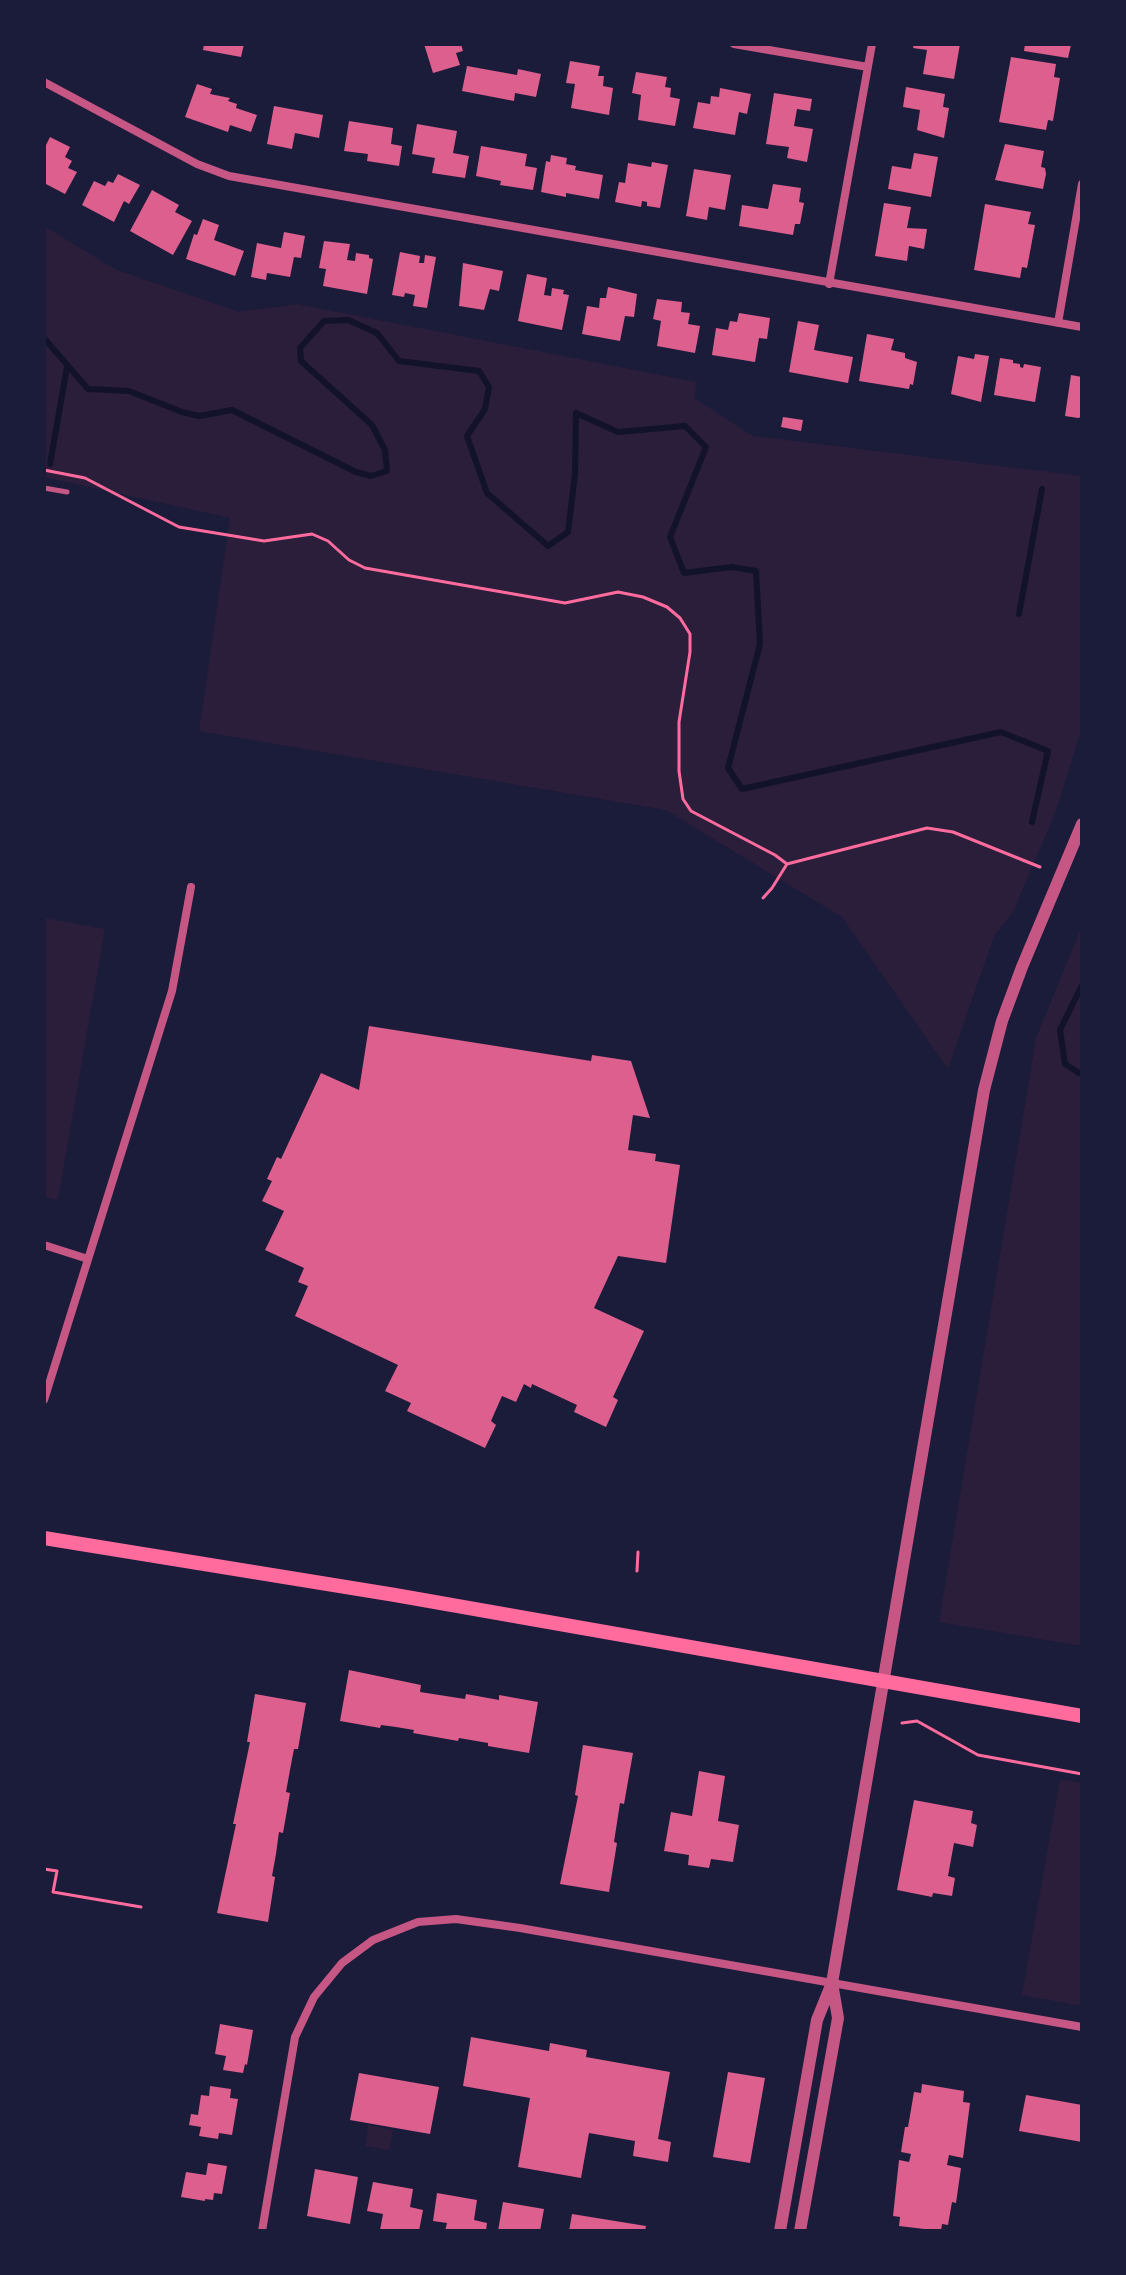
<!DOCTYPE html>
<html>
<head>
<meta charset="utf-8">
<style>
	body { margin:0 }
	#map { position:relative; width:1126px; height:2275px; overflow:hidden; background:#1b1b3a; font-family:Raleway,sans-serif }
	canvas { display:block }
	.frame { position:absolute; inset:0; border:46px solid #1b1b3a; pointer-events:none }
</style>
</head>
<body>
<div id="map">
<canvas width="1126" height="2275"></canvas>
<div class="frame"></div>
</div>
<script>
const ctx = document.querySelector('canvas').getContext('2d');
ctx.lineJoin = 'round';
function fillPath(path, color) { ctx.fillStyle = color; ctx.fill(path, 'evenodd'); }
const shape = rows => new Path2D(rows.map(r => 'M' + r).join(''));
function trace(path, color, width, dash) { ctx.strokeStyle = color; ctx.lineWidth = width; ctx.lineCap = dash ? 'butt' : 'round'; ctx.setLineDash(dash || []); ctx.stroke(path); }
fillPath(shape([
	[44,226,115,269,239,312,297,304,697,382,694,398,753,436,1082,476,1082,728,1056,811,1013,912,994,936,948,1069,842,917,666,810,199,731,230,518,44,477],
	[44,918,105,929,58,1200,44,1197],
	[1082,926,1082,1646,939,1622,1036,1038],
	[1060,1779,1082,1783,1082,2006,1022,1995],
	[368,2125,393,2130,390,2148,387,2150,366,2146]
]), '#2a1e3b');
trace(shape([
	[44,338,88,389,129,391,182,412,199,416,232,410,356,472,371,476,387,471,385,450,372,425,301,361,300,348,324,321,348,320,377,333,399,361,479,371,489,387,485,409,467,436,487,493,548,546,568,532,575,474,576,413,618,432,685,426,706,447,670,537,684,573,732,567,756,571,760,644,728,768,742,789,1001,732,1048,751,1032,822],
	[50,464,67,367],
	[1019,614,1042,489],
	[1082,985,1060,1030,1065,1064,1079,1073,1082,1073]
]), '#12122b', 6);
fillPath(shape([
	[204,44,244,44,241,57,203,50],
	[424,44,461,44,463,51,456,53,460,65,433,73],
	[914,44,960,44,954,79,923,74,927,50,913,48],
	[1025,44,1066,44,1071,45,1068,58,1024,51],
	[1011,57,1056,64,1054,77,1060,78,1053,121,1048,120,1046,130,999,122],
	[570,61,600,66,598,76,604,76,603,86,613,88,609,115,571,108,575,84,566,83],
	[467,66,517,75,518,69,541,74,536,97,515,93,514,101,462,91],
	[636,72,667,77,665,87,671,88,670,97,680,99,675,126,638,120,641,95,632,93],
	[197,84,212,89,210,94,230,98,228,101,237,104,236,108,257,115,251,132,230,125,228,132,185,117],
	[906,87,945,94,943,107,949,108,944,138,917,130,920,110,903,107],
	[720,88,751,94,747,114,739,112,735,135,693,128,698,102,710,104,711,96,719,97],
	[774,93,812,99,810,111,797,109,794,126,813,129,807,162,787,158,789,147,766,144],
	[274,106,323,115,319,138,295,133,292,149,267,144],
	[349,121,393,128,391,144,402,146,399,166,367,161,368,154,344,151],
	[417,124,457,131,453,153,469,156,465,178,432,173,435,158,412,154],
	[50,137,70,147,65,157,72,161,68,168,77,172,65,194,44,183,44,149],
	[1005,144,1044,151,1041,167,1045,168,1046,174,1043,189,995,180],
	[481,146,527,154,525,166,537,168,533,190,500,185,501,181,476,176],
	[914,153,938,157,931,197,888,189,892,166,911,169],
	[551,155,567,158,566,164,576,166,575,170,603,175,599,199,566,193,566,197,541,192,546,161,550,162],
	[652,162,668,165,660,208,647,206,647,202,642,201,641,207,615,202,619,182,625,183,628,163,651,167],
	[694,169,731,175,725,210,709,207,707,220,686,216],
	[118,174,140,185,129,204,124,201,114,222,82,205,94,181,105,186,108,181,113,183],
	[773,184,801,188,799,202,804,203,800,224,795,224,793,235,739,226,742,205,768,209],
	[152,190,179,205,175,212,192,221,173,255,130,231],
	[884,203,911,207,907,228,927,229,924,249,909,246,907,261,875,256],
	[985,204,1031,212,1028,224,1035,225,1027,268,1022,267,1020,278,974,270],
	[203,219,219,225,214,240,244,251,235,276,186,259,194,234,197,235],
	[284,232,305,236,301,258,294,257,290,277,267,273,266,280,251,277,257,243,281,248],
	[324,241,350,244,347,260,355,261,356,253,369,255,369,258,373,259,367,294,323,286,326,269,319,268],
	[400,252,420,256,419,263,424,263,425,255,436,257,427,308,413,306,415,295,405,293,404,297,392,295],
	[463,263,503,271,499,291,490,289,484,310,459,306],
	[527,274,547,278,544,295,551,296,552,288,564,290,563,294,569,295,562,330,518,321],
	[608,287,637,294,634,317,625,316,620,341,582,334,587,306,599,308,600,298,606,298],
	[657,299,682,302,681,312,690,313,688,324,700,326,695,353,657,346,661,321,653,319],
	[739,313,770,318,767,339,759,338,755,362,712,355,716,328,728,330,730,321,737,322],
	[798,321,819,325,814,350,853,357,848,383,789,372],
	[867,334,894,339,891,350,905,353,905,358,917,362,913,385,910,384,909,389,859,381],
	[975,354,989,356,981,402,951,394,958,356,974,359],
	[1000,358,1013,360,1013,363,1020,364,1020,367,1023,368,1024,364,1041,367,1035,402,994,395],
	[1071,375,1082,377,1082,417,1078,418,1065,416],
	[783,417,803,420,801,431,781,427],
	[369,1026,591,1061,592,1055,631,1061,650,1118,633,1115,628,1150,656,1154,655,1161,680,1165,666,1263,618,1256,594,1308,644,1331,613,1397,618,1400,606,1427,574,1412,577,1405,532,1384,531,1388,524,1384,516,1402,502,1396,491,1421,496,1425,485,1448,407,1411,411,1403,385,1391,398,1365,295,1316,308,1286,298,1282,304,1268,265,1250,284,1211,262,1201,272,1181,267,1179,277,1157,281,1159,321,1073,359,1090],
	[349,1670,421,1685,420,1692,465,1699,466,1694,499,1700,499,1695,538,1702,529,1753,488,1746,488,1743,459,1738,458,1741,413,1733,414,1730,396,1727,381,1725,380,1728,340,1721],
	[255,1694,306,1703,298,1749,294,1749,290,1770,286,1792,290,1793,283,1833,279,1832,276,1854,272,1876,275,1877,268,1922,217,1913,236,1824,233,1824,250,1742,247,1742],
	[583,1745,633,1753,624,1804,620,1803,614,1842,617,1843,609,1892,560,1884,578,1796,575,1795],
	[699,1771,725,1776,718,1821,739,1825,733,1862,711,1859,709,1868,688,1865,689,1855,664,1851,671,1812,692,1816],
	[914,1800,973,1811,971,1823,977,1825,973,1847,954,1843,948,1876,955,1878,952,1896,933,1893,932,1897,897,1890],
	[220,2024,253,2030,247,2065,245,2064,243,2073,223,2070,226,2056,215,2054],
	[471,2037,549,2051,550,2043,587,2050,586,2057,670,2072,658,2139,671,2142,668,2162,633,2156,635,2141,589,2133,581,2178,518,2167,530,2098,463,2086],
	[728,2072,765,2078,750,2163,713,2157],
	[359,2073,439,2087,430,2134,350,2120],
	[922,2084,964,2091,963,2102,970,2103,963,2158,949,2155,947,2165,961,2168,956,2203,952,2202,948,2225,942,2224,941,2231,899,2226,900,2217,893,2216,899,2160,909,2162,911,2154,901,2152,905,2127,908,2127,914,2092,921,2093],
	[210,2086,231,2089,230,2098,238,2099,232,2135,219,2133,218,2139,199,2136,201,2127,189,2125,191,2114,198,2115,201,2095,209,2096],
	[1026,2095,1082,2105,1082,2142,1019,2131],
	[208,2163,227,2166,222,2194,214,2193,213,2200,205,2199,205,2201,181,2197,186,2172,206,2175],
	[315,2169,358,2177,350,2224,307,2216],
	[373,2182,413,2189,410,2207,423,2210,419,2231,380,2230,383,2214,367,2211],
	[437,2193,477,2200,474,2220,487,2223,486,2231,445,2231,447,2223,433,2221],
	[503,2202,544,2209,540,2231,498,2231],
	[572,2214,646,2226,645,2231,569,2231]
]), '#dd5f8e');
trace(shape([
	[44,470,85,478,179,527,264,541,312,534,328,541,349,560,365,568,565,603,618,592,643,597,667,607,680,618,690,634,690,652,679,722,679,771,683,799,691,811,775,855,787,864],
	[763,898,772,888,787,864,927,828,953,832,1040,867],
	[637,1571,638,1552],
	[902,1723,917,1721,978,1755,1082,1774],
	[44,1869,57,1871,53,1892,141,1907]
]), '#ff6b9d', 3);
trace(shape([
	[44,488,67,492]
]), '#c65784', 5);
trace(shape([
	[734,44,868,67],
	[44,82,197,164,229,176,1082,327],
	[829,284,872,44],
	[1058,323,1082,184],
	[44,1245,88,1259],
	[44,1400,172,991,191,887],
	[262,2231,295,2037,314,1997,342,1963,373,1940,418,1922,456,1919,520,1928,1082,2027]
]), '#c65784', 8);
trace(shape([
	[780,2231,817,2020,832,1983,984,1090,1002,1021,1022,967,1082,824],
	[800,2231,838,2018,832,1983]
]), '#c65784', 12);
trace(shape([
	[44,1538,395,1595,1082,1716]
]), '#ff6b9d', 14);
</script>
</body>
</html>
